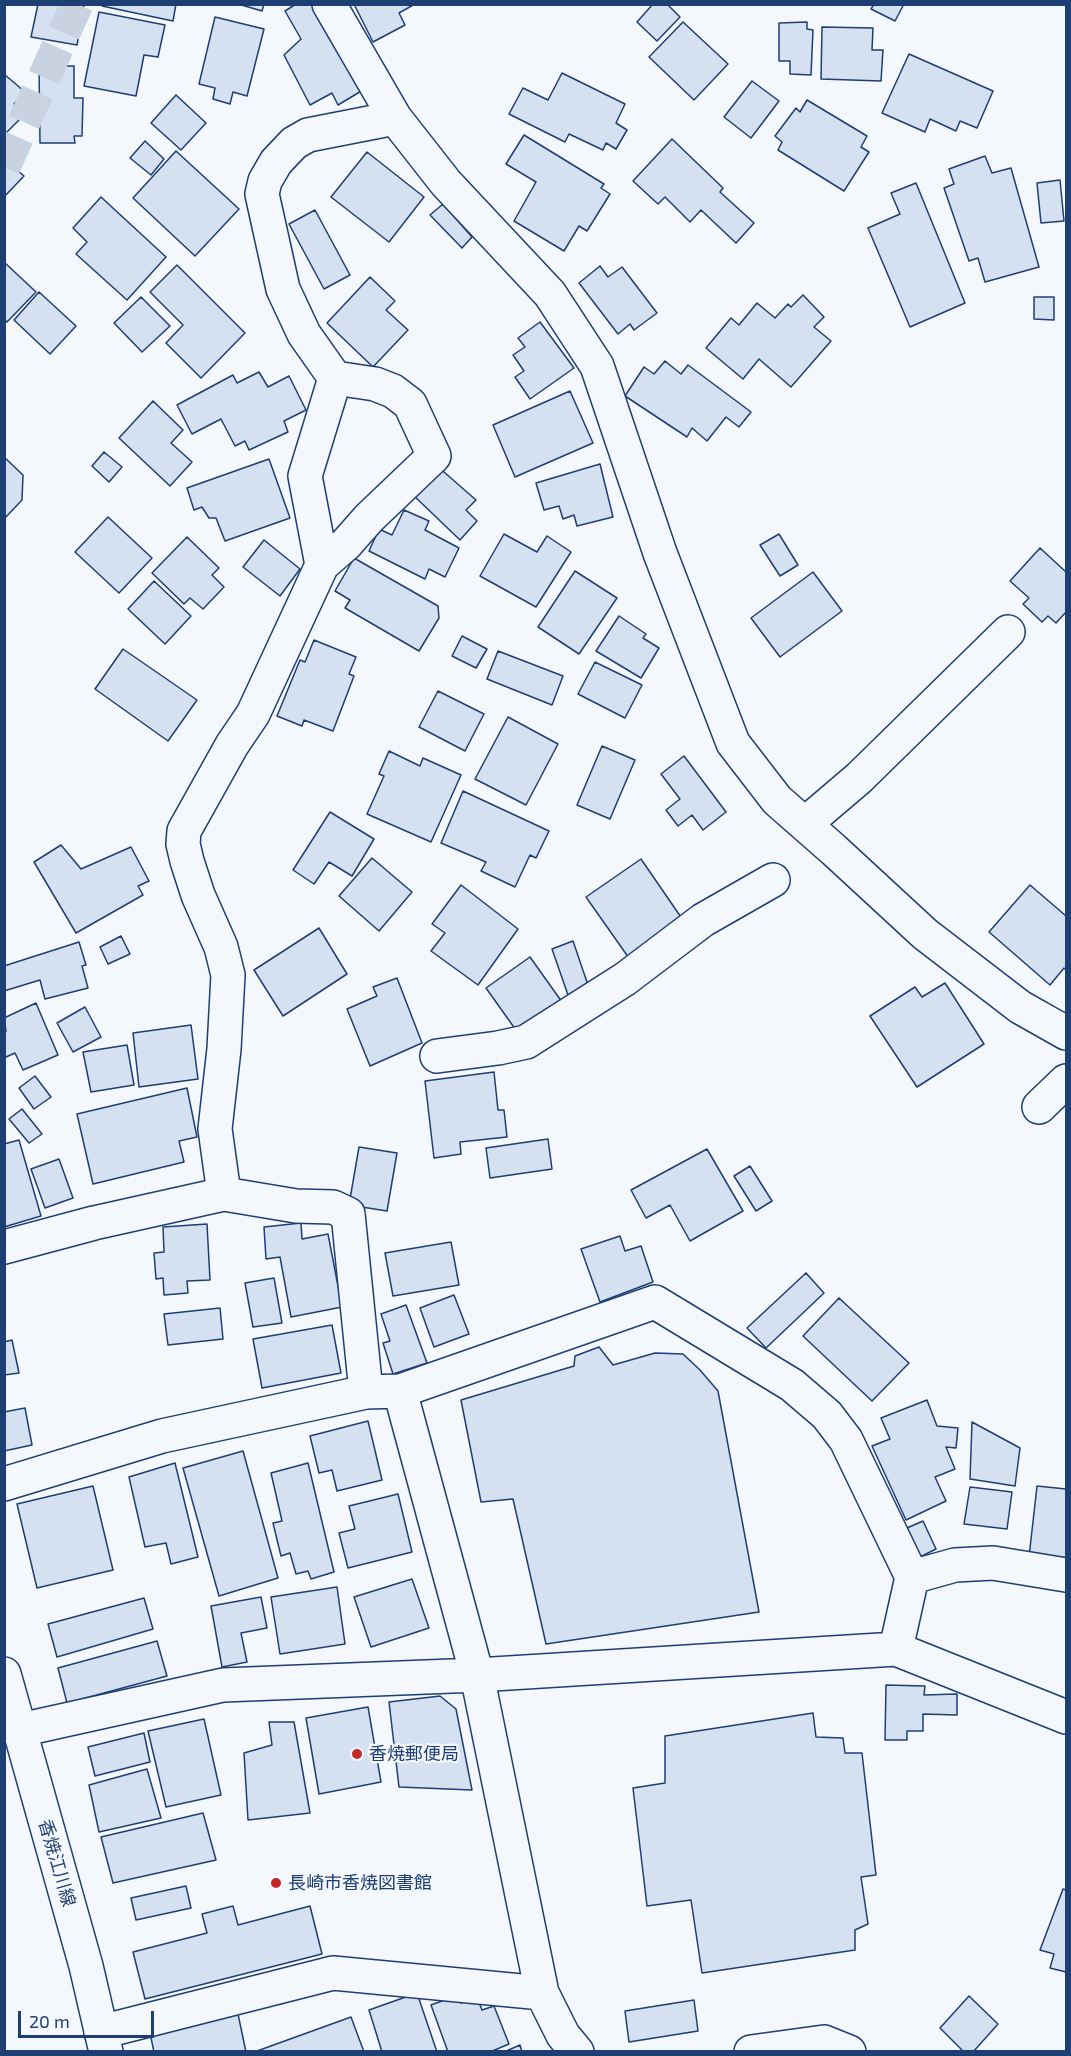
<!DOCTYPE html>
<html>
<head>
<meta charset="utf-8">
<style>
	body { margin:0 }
	#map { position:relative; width:1071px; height:2056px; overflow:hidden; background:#f4f7fb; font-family:"Exo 2",sans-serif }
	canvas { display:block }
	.frame { position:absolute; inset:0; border:6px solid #1d3f73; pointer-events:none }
	.scale { position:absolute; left:18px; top:2011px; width:136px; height:27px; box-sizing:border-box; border:3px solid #1d3f73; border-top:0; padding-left:8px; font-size:18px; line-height:21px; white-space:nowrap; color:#1d3f73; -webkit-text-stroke:4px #f4f7fb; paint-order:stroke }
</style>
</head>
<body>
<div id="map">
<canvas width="1071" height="2056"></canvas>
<div class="frame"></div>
<div class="scale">20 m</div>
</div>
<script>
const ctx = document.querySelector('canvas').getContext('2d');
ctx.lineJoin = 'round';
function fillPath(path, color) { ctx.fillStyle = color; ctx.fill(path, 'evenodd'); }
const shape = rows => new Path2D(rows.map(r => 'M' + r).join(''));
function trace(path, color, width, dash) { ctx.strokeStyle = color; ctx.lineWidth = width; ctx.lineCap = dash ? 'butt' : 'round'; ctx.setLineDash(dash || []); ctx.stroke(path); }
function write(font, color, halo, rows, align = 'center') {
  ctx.font = font + ' "Exo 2","Noto Sans JP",sans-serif'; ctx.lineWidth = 4.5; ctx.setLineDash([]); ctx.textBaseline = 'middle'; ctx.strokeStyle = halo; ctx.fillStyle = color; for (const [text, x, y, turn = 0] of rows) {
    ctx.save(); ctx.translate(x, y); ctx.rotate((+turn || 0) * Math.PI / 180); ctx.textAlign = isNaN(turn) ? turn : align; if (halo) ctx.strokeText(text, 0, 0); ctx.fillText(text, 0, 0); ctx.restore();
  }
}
const building = shape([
	[38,4,84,4,77,45,31,37,38,4],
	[103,4,176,4,173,21,102,6,103,4],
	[238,4,264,4,262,11,238,4],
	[296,4,315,4,363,90,338,105,332,93,310,105,284,55,301,39,285,11,296,4],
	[354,4,415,4,399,13,405,25,373,42,354,4],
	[653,4,667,4,680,17,657,41,637,22,653,4],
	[874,4,904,4,895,21,871,9,874,4],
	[99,12,165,25,158,57,144,55,136,96,84,86,99,12],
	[215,17,264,29,247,96,233,92,230,104,213,99,215,88,199,84,215,17],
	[683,22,728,64,694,100,649,57,683,22],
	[807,22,807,29,813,30,811,75,790,74,790,61,779,61,779,23,807,22],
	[822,27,873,28,872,50,883,50,881,81,821,79,822,27],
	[909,54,993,91,977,128,960,121,956,131,930,119,925,132,882,113,909,54],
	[39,66,74,66,74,98,83,98,82,136,74,136,75,143,40,143,39,66],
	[562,73,625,104,616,123,627,130,616,149,606,143,603,150,569,134,565,142,509,114,523,88,548,100,562,73],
	[4,74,25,92,14,104,25,114,4,135,4,74],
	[752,81,779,101,751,138,724,117,752,81],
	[176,95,206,123,181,150,151,123,176,95],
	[807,100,867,136,861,147,869,152,844,191,778,150,782,142,775,136,796,108,800,112,807,100],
	[524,135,604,184,601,188,610,194,587,231,579,226,564,251,514,221,536,182,506,164,524,135],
	[672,139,723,188,720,192,754,223,736,243,701,210,690,222,665,197,658,204,633,181,672,139],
	[145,141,164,159,151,175,130,158,145,141],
	[176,151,239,209,195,256,133,198,176,151],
	[367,152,424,197,389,242,331,197,367,152],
	[985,156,992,173,1011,168,1039,267,985,282,978,258,969,261,944,188,954,184,949,169,985,156],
	[4,159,24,176,4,197,4,159],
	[1060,180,1064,221,1041,223,1037,183,1060,180],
	[916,183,965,303,910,327,868,228,900,214,891,193,916,183],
	[101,197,166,257,127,300,76,254,87,242,73,228,101,197],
	[443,204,472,237,462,248,430,215,443,204],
	[315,210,350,275,324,289,289,224,315,210],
	[4,262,36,292,7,322,4,319,4,262],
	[177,265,245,333,201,378,166,343,183,325,150,292,177,265],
	[600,266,608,277,622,267,657,313,634,330,630,324,618,334,579,283,600,266],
	[370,277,395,301,386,310,408,330,373,367,327,323,370,277],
	[39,292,76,326,50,354,14,320,39,292],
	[803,295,824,317,814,327,831,341,791,387,759,359,743,379,706,348,731,318,739,325,757,303,775,318,788,304,791,307,803,295],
	[141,297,170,326,142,352,114,323,141,297],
	[1034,297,1054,297,1054,320,1034,319,1034,297],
	[540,322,574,368,530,399,515,377,524,371,513,355,525,347,518,338,540,322],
	[665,361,681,374,688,365,751,412,739,427,726,417,707,441,692,428,687,437,625,396,644,367,654,374,665,361],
	[259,372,268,387,289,376,306,410,284,421,288,432,249,450,245,441,235,446,221,419,192,434,177,405,233,375,237,383,259,372],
	[570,391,593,443,515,477,493,425,570,391],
	[153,401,183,430,171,443,192,462,170,486,119,438,153,401],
	[104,452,122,467,109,482,92,466,104,452],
	[4,457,23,475,22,500,4,519,4,457],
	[269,459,290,518,225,541,216,518,209,518,202,507,194,510,187,488,269,459],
	[600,464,613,517,577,526,574,515,563,519,559,506,544,510,536,483,600,464],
	[436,465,476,500,466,510,477,521,460,540,411,493,436,465],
	[404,510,429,521,425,530,459,548,445,577,429,569,425,579,369,551,379,529,392,535,404,510],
	[108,517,152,558,119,593,75,552,108,517],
	[504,534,537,552,547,536,571,552,536,607,480,576,504,534],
	[779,534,798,565,780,576,760,545,779,534],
	[187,537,219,568,212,575,224,587,203,609,190,598,184,604,152,573,187,537],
	[264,540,300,569,280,596,243,567,264,540],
	[1040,548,1066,572,1066,612,1056,623,1048,616,1042,622,1023,604,1029,598,1010,581,1040,548],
	[354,558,438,606,439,618,419,651,345,608,350,600,335,591,354,558],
	[575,571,617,598,579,654,538,627,575,571],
	[813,572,842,611,780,657,751,618,813,572],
	[154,581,191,616,165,644,128,609,154,581],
	[619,616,646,634,643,638,659,648,641,678,596,651,619,616],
	[462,636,487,649,476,668,452,656,462,636],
	[314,640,356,657,349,674,354,676,333,731,304,720,302,726,277,716,300,660,305,662,314,640],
	[123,649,197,700,168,741,95,689,123,649],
	[498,651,563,676,552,705,487,679,498,651],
	[595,662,642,685,625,718,578,694,595,662],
	[438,691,484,714,465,751,419,727,438,691],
	[508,717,558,744,526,805,475,779,508,717],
	[602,746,635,760,610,819,577,805,602,746],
	[389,751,420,766,423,758,461,775,431,842,367,814,384,776,379,774,389,751],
	[684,756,726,812,703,830,692,815,678,826,666,810,680,799,661,774,684,756],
	[463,791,549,831,536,858,530,855,515,887,481,871,486,862,441,843,463,791],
	[330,812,374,839,352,876,329,862,314,884,293,870,330,812],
	[61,845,81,869,131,847,149,881,138,886,143,895,76,933,34,862,61,845],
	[372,858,412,892,379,931,339,896,372,858],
	[641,859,685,923,631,961,586,897,641,859],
	[461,885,518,929,478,985,431,951,445,933,432,924,461,885],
	[1030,885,1066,916,1066,970,1064,968,1050,985,989,932,1030,885],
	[319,928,347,974,283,1016,254,970,319,928],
	[121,936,130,954,108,964,100,947,121,936],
	[573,941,589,988,568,995,552,949,573,941],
	[79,942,86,965,82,966,88,988,45,999,40,980,4,991,4,966,79,942],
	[530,957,562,1002,518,1033,486,988,530,957],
	[397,978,422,1043,370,1066,347,1009,377,996,373,987,397,978],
	[945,983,984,1044,917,1087,870,1016,915,987,922,997,945,983],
	[36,1003,58,1055,23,1070,15,1053,6,1057,4,1053,4,1032,6,1031,4,1018,36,1003],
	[85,1007,101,1037,73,1052,57,1023,85,1007],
	[191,1025,198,1079,139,1087,133,1033,191,1025],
	[127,1045,134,1085,91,1092,83,1052,127,1045],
	[494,1072,498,1110,504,1110,507,1137,460,1142,461,1154,434,1158,425,1081,494,1072],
	[35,1076,51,1097,34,1109,19,1088,35,1076],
	[187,1088,197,1137,179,1141,184,1162,93,1184,77,1114,187,1088],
	[22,1109,42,1134,29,1143,9,1119,22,1109],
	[548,1139,552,1169,490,1178,486,1148,548,1139],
	[19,1140,41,1216,4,1227,4,1144,19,1140],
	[359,1147,397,1153,387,1211,349,1205,359,1147],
	[707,1149,743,1211,690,1241,670,1205,646,1218,631,1190,707,1149],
	[59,1159,73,1198,45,1208,31,1169,59,1159],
	[750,1166,772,1201,756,1211,734,1176,750,1166],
	[301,1223,302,1239,328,1234,342,1307,291,1317,280,1257,266,1259,264,1227,301,1223],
	[207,1224,210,1280,187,1281,188,1293,164,1295,163,1278,156,1279,154,1253,164,1252,163,1227,207,1224],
	[620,1236,625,1251,641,1246,653,1282,600,1302,581,1249,620,1236],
	[451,1242,459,1285,393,1296,385,1253,451,1242],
	[806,1273,824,1293,766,1348,747,1328,806,1273],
	[274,1278,282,1323,253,1327,245,1283,274,1278],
	[454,1295,469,1334,434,1347,420,1308,454,1295],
	[839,1298,909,1363,872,1401,803,1336,839,1298],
	[406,1305,427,1363,393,1374,383,1343,390,1341,381,1314,406,1305],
	[220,1308,223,1339,168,1345,164,1314,220,1308],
	[332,1325,341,1373,262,1388,253,1339,332,1325],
	[12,1340,19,1373,4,1375,4,1342,12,1340],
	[599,1347,613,1365,655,1353,683,1354,700,1370,718,1391,759,1612,546,1644,513,1499,481,1502,461,1400,574,1366,575,1356,599,1347],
	[927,1400,937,1426,958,1428,956,1448,946,1447,955,1469,935,1477,946,1501,906,1520,872,1446,890,1439,881,1418,927,1400],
	[25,1408,32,1445,4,1451,4,1412,25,1408],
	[368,1421,382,1480,337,1491,332,1470,319,1473,310,1436,368,1421],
	[972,1422,1020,1448,1015,1486,970,1479,972,1422],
	[243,1451,278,1578,219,1596,183,1468,243,1451],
	[175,1463,198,1557,171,1564,166,1543,145,1547,129,1477,175,1463],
	[308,1463,334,1572,311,1579,308,1571,296,1574,290,1553,281,1556,273,1523,282,1521,271,1473,308,1463],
	[93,1486,113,1570,37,1588,17,1504,93,1486],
	[1037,1486,1066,1489,1066,1561,1029,1557,1037,1486],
	[970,1487,1012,1492,1007,1529,964,1524,970,1487],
	[398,1494,412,1552,348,1568,339,1533,355,1529,349,1506,398,1494],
	[923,1521,936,1549,920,1557,907,1528,923,1521],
	[412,1579,429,1628,371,1647,354,1597,412,1579],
	[337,1587,345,1644,280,1654,271,1597,337,1587],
	[261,1597,267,1628,241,1633,247,1662,222,1667,211,1606,261,1597],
	[144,1598,153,1629,57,1657,48,1624,144,1598],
	[157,1641,167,1676,67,1703,58,1668,157,1641],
	[886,1685,925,1686,924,1695,957,1694,957,1715,923,1714,923,1731,907,1731,907,1740,885,1740,886,1685],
	[440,1696,456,1709,472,1790,399,1787,389,1702,440,1696],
	[368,1707,381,1782,319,1794,306,1718,368,1707],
	[813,1713,816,1737,843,1738,845,1753,862,1753,876,1875,861,1877,868,1924,855,1930,855,1950,702,1973,691,1900,647,1906,633,1788,665,1783,665,1736,813,1713],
	[204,1719,221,1795,166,1807,148,1731,204,1719],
	[269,1722,294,1722,310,1813,248,1820,244,1753,272,1745,269,1722],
	[144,1733,150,1762,95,1776,88,1747,144,1733],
	[147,1769,161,1818,99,1832,89,1785,147,1769],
	[203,1813,216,1860,113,1883,101,1837,203,1813],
	[186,1886,191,1908,136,1920,131,1898,186,1886],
	[1063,1889,1066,1890,1066,1972,1050,1968,1054,1954,1040,1950,1063,1889],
	[233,1906,238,1925,310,1906,322,1954,145,1999,133,1952,207,1933,202,1914,233,1906],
	[417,1993,437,2052,382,2052,369,2010,417,1993],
	[458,1995,461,2003,477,1997,482,2010,494,2006,509,2044,490,2052,448,2052,431,2005,458,1995],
	[969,1996,998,2024,973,2052,964,2052,940,2028,969,1996],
	[694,2000,698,2031,629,2042,625,2011,694,2000],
	[238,2014,246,2052,154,2052,150,2033,238,2014],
	[351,2017,364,2052,257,2052,257,2051,351,2017],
	[520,2045,522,2052,504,2052,520,2045]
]);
fillPath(building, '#d5e0f0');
trace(building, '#1d3f73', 1.5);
trace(shape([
	[4,167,77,4]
]), '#c9d2e0', 33, [33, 16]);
const minor = shape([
	[329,4,395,118,446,183,550,294,597,366,660,553,733,743,777,800,834,850,925,934,1020,1007,1066,1033],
	[322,565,346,544,369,518,434,456,410,404,393,391,375,384,335,378],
	[805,824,859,778,1008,632],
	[437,1056,498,1048,526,1042,625,979,703,920,773,880],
	[1039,1107,1066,1081],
	[224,1194,296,1206,333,1207,348,1214,366,1392],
	[4,1247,94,1223,224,1194,215,1129,224,1049,228,975,221,947,198,895,187,861,183,844,184,831,232,745,253,714,322,565,305,476,335,378,304,334,283,289,262,194,265,181,276,162,294,143,308,135,395,118],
	[4,1484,162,1436,366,1392,400,1391,655,1302,792,1385,827,1415,846,1440,912,1577,896,1649],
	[912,1577,955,1565,993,1563,1066,1575],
	[20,1730,223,1685,477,1675,896,1649,1066,1717],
	[542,1993,563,2035,577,2052],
	[101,2032,333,1973,542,1993,477,1675,400,1391],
	[751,2052,824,2042,849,2052]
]);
const major = shape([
	[4,1674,86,1966,106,2052]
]);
trace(minor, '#1d3f73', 36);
trace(major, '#1d3f73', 36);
trace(minor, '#f4f7fb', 33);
trace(major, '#f4f7fb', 33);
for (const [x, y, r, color] of [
	[357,1754,6,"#c62828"],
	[276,1883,6,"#c62828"]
]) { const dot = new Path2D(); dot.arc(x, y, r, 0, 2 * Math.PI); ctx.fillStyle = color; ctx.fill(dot); trace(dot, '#f4f7fb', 2); }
write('18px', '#1d3f73', '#f4f7fb', [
	["香焼郵便局",369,1754],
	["長崎市香焼図書館",288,1883]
], 'left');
write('18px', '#1d3f73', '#f4f7fb', [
	["香焼江川線",57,1863,74]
]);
</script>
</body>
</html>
